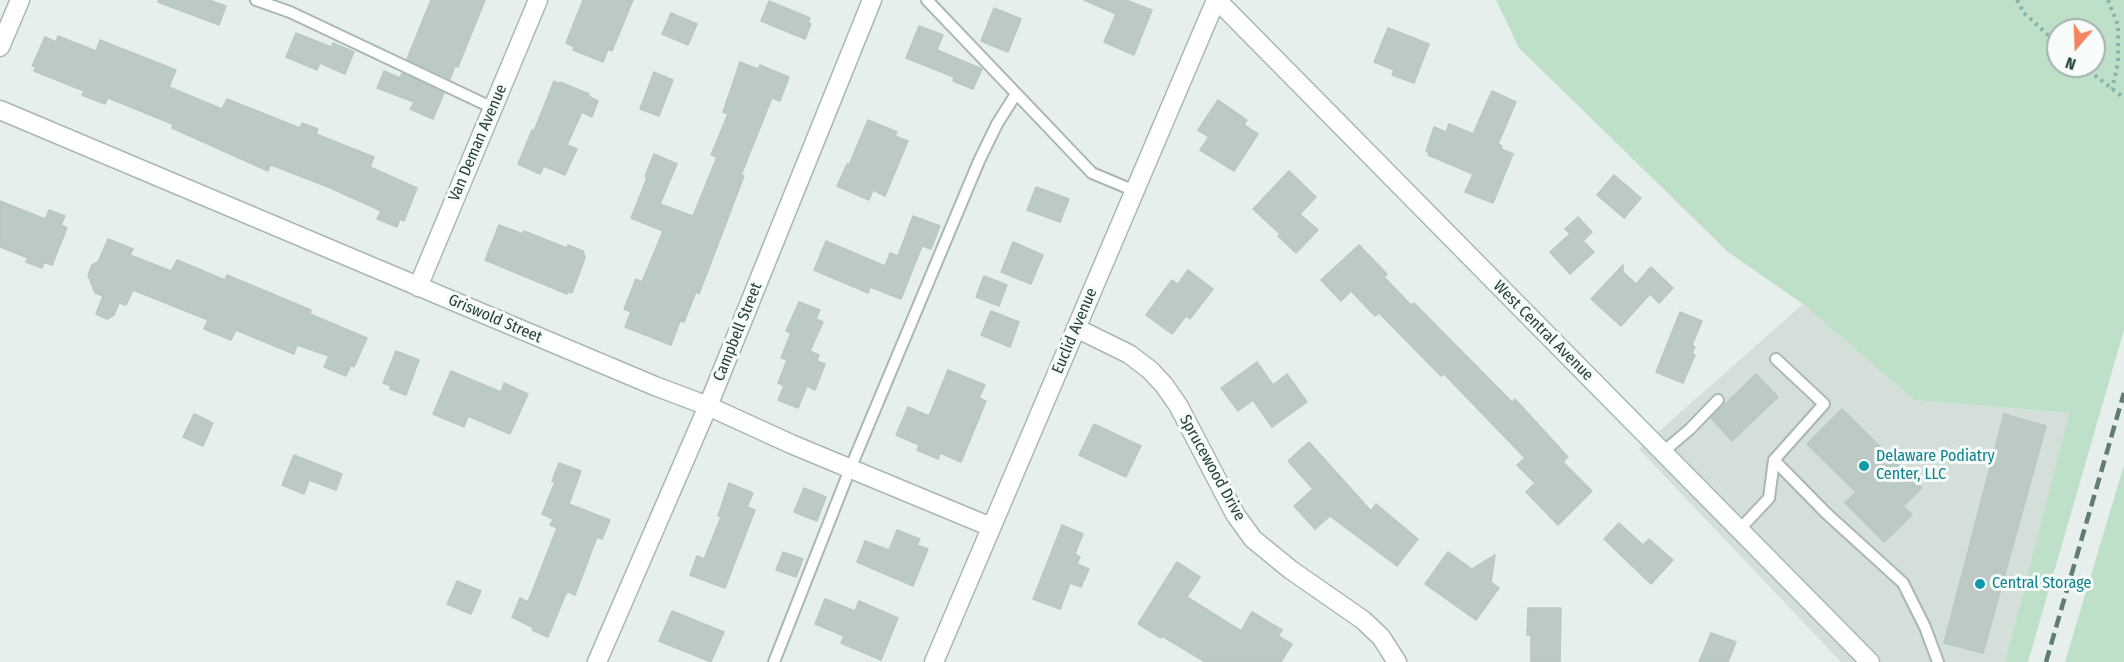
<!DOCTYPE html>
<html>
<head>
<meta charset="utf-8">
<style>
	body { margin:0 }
	#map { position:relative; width:2124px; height:662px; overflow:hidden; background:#e6efeb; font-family:"Fira Sans Condensed",sans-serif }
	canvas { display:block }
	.north { position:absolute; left:2046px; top:18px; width:60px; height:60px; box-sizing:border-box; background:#f7fbf9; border:2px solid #a3b1ad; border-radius:50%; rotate:199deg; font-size:16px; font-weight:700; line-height:24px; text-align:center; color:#24423a }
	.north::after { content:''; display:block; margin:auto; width:21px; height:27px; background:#f4845f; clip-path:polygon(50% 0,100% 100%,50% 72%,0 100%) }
</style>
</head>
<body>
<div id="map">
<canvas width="2124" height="662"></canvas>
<div class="north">N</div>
</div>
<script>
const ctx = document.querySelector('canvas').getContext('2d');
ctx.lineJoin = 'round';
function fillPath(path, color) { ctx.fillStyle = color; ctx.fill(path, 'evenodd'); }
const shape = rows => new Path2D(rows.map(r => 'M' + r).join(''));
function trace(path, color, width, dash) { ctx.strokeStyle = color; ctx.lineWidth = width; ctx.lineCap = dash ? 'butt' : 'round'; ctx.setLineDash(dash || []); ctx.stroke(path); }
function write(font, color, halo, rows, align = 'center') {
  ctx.font = font + ' "Fira Sans Condensed",sans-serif'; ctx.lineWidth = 6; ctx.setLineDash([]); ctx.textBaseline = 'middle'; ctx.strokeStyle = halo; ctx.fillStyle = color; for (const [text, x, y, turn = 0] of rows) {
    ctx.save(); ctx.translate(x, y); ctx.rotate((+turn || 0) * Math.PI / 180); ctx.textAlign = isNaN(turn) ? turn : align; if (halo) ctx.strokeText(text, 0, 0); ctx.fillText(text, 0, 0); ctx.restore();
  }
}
fillPath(shape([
	[1803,304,1914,400,2069,413,2005,662,1841,662,1639,449]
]), '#d4dfda');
fillPath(shape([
	[1496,0,2124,0,2124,330,2028,662,2005,662,2069,413,1914,400,1803,304,1728,252,1519,48],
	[2058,30,2094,30,2094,66,2058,66],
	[2124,465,2124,662,2065,662]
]), '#bfe0c8');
const building = shape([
	[159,0,209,0,226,6,219,25,158,2,159,0],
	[431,0,485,0,458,67,455,66,450,79,407,59,431,0],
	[583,0,633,0,612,51,608,49,603,62,573,50,574,47,566,43,583,0],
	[1084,0,1126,0,1152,10,1134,55,1104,42,1116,14,1084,0],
	[769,1,810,18,808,22,811,24,805,39,761,21,769,1],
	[994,8,1021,19,1008,52,981,41,994,8],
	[671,13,697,24,688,45,662,34,671,13],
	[919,26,943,35,937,50,982,69,973,89,953,81,954,77,906,58,919,26],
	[1388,28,1429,44,1414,83,1392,75,1394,70,1374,62,1388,28],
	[296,33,331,47,333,43,354,52,345,74,320,63,317,70,286,57,296,33],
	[58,36,96,51,100,40,176,70,169,87,222,109,227,99,300,128,302,123,318,129,316,134,374,157,370,167,417,188,404,221,400,219,397,227,377,219,381,211,377,209,328,187,274,166,270,165,268,171,172,128,173,125,170,123,108,98,105,104,82,95,84,91,34,71,36,67,32,66,45,37,56,42,58,36],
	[740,62,758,69,760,65,789,77,780,101,772,98,741,175,744,176,699,294,696,292,684,322,680,321,671,345,625,327,631,312,624,309,636,279,642,282,663,231,631,218,647,178,645,176,654,154,677,164,660,204,693,216,717,157,711,155,728,114,723,112,740,62],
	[384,71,400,78,402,73,444,93,433,119,410,109,414,102,377,88,384,71],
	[654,72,673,80,659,116,640,109,654,72],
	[554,81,560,84,560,82,589,94,588,96,598,101,592,117,582,112,567,145,577,149,565,175,544,166,540,174,518,164,532,130,534,131,554,81],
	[1492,91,1516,102,1498,144,1502,146,1501,149,1513,154,1493,203,1465,192,1473,174,1428,155,1429,153,1426,151,1434,127,1446,132,1449,124,1473,134,1492,91],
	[1218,100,1247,120,1244,125,1258,134,1234,171,1200,150,1209,137,1198,130,1218,100],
	[868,120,897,132,895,136,908,141,885,196,873,190,869,200,837,186,847,164,849,165,868,120],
	[1289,171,1316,197,1300,214,1318,230,1296,253,1278,236,1280,234,1253,209,1289,171],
	[1614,175,1641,198,1624,218,1597,195,1614,175],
	[1036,187,1069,199,1060,222,1027,210,1036,187],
	[0,201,45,219,49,210,65,216,61,225,67,228,52,265,44,262,42,268,26,262,28,258,0,247,0,201],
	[913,216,940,226,931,249,922,246,901,299,870,287,868,293,814,270,826,241,885,266,890,253,898,256,913,216],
	[1578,217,1592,232,1583,241,1594,252,1570,274,1550,252,1570,234,1565,229,1578,217],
	[499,225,523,234,524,231,567,248,568,245,583,251,585,258,572,293,568,292,567,294,485,260,499,225],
	[108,239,133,249,130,255,171,271,177,260,225,280,227,275,311,310,310,314,367,338,354,367,351,365,346,376,324,367,329,356,297,345,294,354,236,330,231,340,204,329,208,320,133,290,126,305,119,303,114,315,107,319,96,314,103,296,95,293,88,275,92,265,98,262,108,239],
	[1013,242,1043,255,1031,284,1001,272,1013,242],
	[1359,245,1387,274,1384,277,1411,305,1414,303,1512,402,1515,399,1568,457,1563,462,1592,491,1558,525,1526,492,1535,483,1517,465,1525,458,1444,374,1441,376,1379,313,1375,316,1351,291,1341,301,1321,280,1359,245],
	[1623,265,1623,272,1636,284,1651,267,1673,288,1659,303,1650,294,1621,326,1591,299,1623,265],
	[1188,270,1213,289,1190,319,1186,316,1172,334,1146,315,1172,280,1178,284,1188,270],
	[984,276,1007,285,999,306,976,297,984,276],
	[799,302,820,310,816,319,823,322,810,351,819,355,817,361,825,364,815,390,807,386,798,408,778,400,784,386,778,383,787,360,781,358,791,333,786,331,799,302],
	[991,311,1019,322,1010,347,981,335,991,311],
	[1680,312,1702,321,1692,345,1695,347,1692,353,1695,355,1683,383,1656,372,1680,312],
	[396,351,419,360,406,395,390,389,391,386,383,383,396,351],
	[1257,362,1273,385,1287,374,1307,402,1272,427,1253,400,1238,411,1221,388,1257,362],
	[948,370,985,385,979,398,986,401,961,462,940,453,938,459,917,450,919,445,896,435,908,407,929,416,948,370],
	[451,371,501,392,504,383,528,394,510,434,468,416,464,427,433,414,451,371],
	[1756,374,1778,397,1732,441,1711,418,1756,374],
	[1842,409,1922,488,1903,506,1912,515,1884,542,1845,503,1856,492,1807,444,1842,409],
	[194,414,213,423,203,446,183,437,194,414],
	[2004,414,2046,426,1983,653,1944,643,2004,414],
	[1094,424,1141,446,1126,477,1079,455,1094,424],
	[1309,442,1371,511,1376,504,1418,539,1397,566,1330,516,1315,529,1294,506,1313,489,1288,461,1309,442],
	[294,455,342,474,336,490,309,480,304,494,282,485,294,455],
	[559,463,581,471,569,504,610,520,602,539,597,537,575,595,567,591,548,637,532,630,534,628,512,617,520,598,528,602,557,528,550,525,553,519,542,514,555,482,552,481,559,463],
	[729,483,753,493,747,507,755,510,725,588,690,575,697,556,704,559,721,517,718,516,729,483],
	[804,488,826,497,817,521,794,512,804,488],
	[1619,523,1643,545,1649,539,1673,560,1651,584,1604,539,1619,523],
	[1062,525,1083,534,1075,554,1080,557,1077,564,1089,569,1081,587,1070,583,1060,609,1033,599,1062,525],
	[897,530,920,539,917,545,928,549,913,586,857,562,865,541,889,550,897,530],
	[783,552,803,559,796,577,776,570,783,552],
	[1448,552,1472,569,1495,555,1491,582,1499,588,1476,620,1425,584,1448,552],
	[1177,562,1200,577,1187,597,1241,631,1252,612,1282,630,1278,636,1292,644,1281,662,1205,662,1162,636,1161,638,1138,624,1177,562],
	[457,581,481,591,471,614,447,604,457,581],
	[825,599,855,611,859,601,898,618,881,660,841,643,844,636,815,624,825,599],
	[1528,608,1561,608,1560,662,1531,662,1531,635,1527,635,1528,608],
	[672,611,724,632,711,662,659,641,672,611],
	[1711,633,1736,642,1728,662,1699,662,1711,633]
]);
fillPath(building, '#bbcac4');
trace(building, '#b8c9c2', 1.5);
const lane = shape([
	[256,0,290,12,493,108],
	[927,0,1092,173,1135,191],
	[1663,452,1690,429,1718,400],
	[1774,460,1826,513,1903,583,1925,627,1938,662],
	[1740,529,1769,498,1774,460,1824,404,1776,359],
	[774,662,850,469,979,161,997,124,1016,94]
]);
const street = shape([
	[0,47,20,0],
	[0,110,655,386,708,406,791,444,991,527],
	[418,287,538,0],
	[1076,328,1129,354,1150,370,1164,385,1178,405,1235,514,1253,539,1291,570,1363,620,1381,637,1397,662],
	[597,662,708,406,872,0],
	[934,662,1216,0]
]);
const secondary = shape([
	[1217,0,1870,662]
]);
trace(lane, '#a8b8b2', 14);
trace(street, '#a8b8b2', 21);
trace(secondary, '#a4bbb3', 21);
trace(shape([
	[2017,0,2024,13,2058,44],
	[2108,0,2118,25,2118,63,2112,89],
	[2083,66,2124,98]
]), '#86b3a5', 4, [3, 4.5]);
trace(lane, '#fff', 10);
trace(street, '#fff', 18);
trace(secondary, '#fff', 18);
trace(shape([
	[2046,662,2124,393]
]), '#5f7d75', 4.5, [12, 6]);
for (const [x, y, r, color] of [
	[1864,466,6,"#0f9aa8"],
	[1980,584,6,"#0f9aa8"]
]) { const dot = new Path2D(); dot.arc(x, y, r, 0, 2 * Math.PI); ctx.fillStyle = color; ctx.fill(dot); trace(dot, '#f7fbf9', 2); }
write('16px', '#24423a', '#f7fbf9', [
	["Van Deman Avenue",478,143,-67],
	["Griswold Street",495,319,23],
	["Euclid Avenue",1075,331,-67],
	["West Central Avenue",1543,331,45],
	["Campbell Street",738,332,-68],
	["Sprucewood Drive",1212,468,61]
]);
write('16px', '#0d838f', '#f7fbf9', [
	["Delaware Podiatry",1876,457],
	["Center, LLC",1876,475],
	["Central Storage",1992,584]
], 'left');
</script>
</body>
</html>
